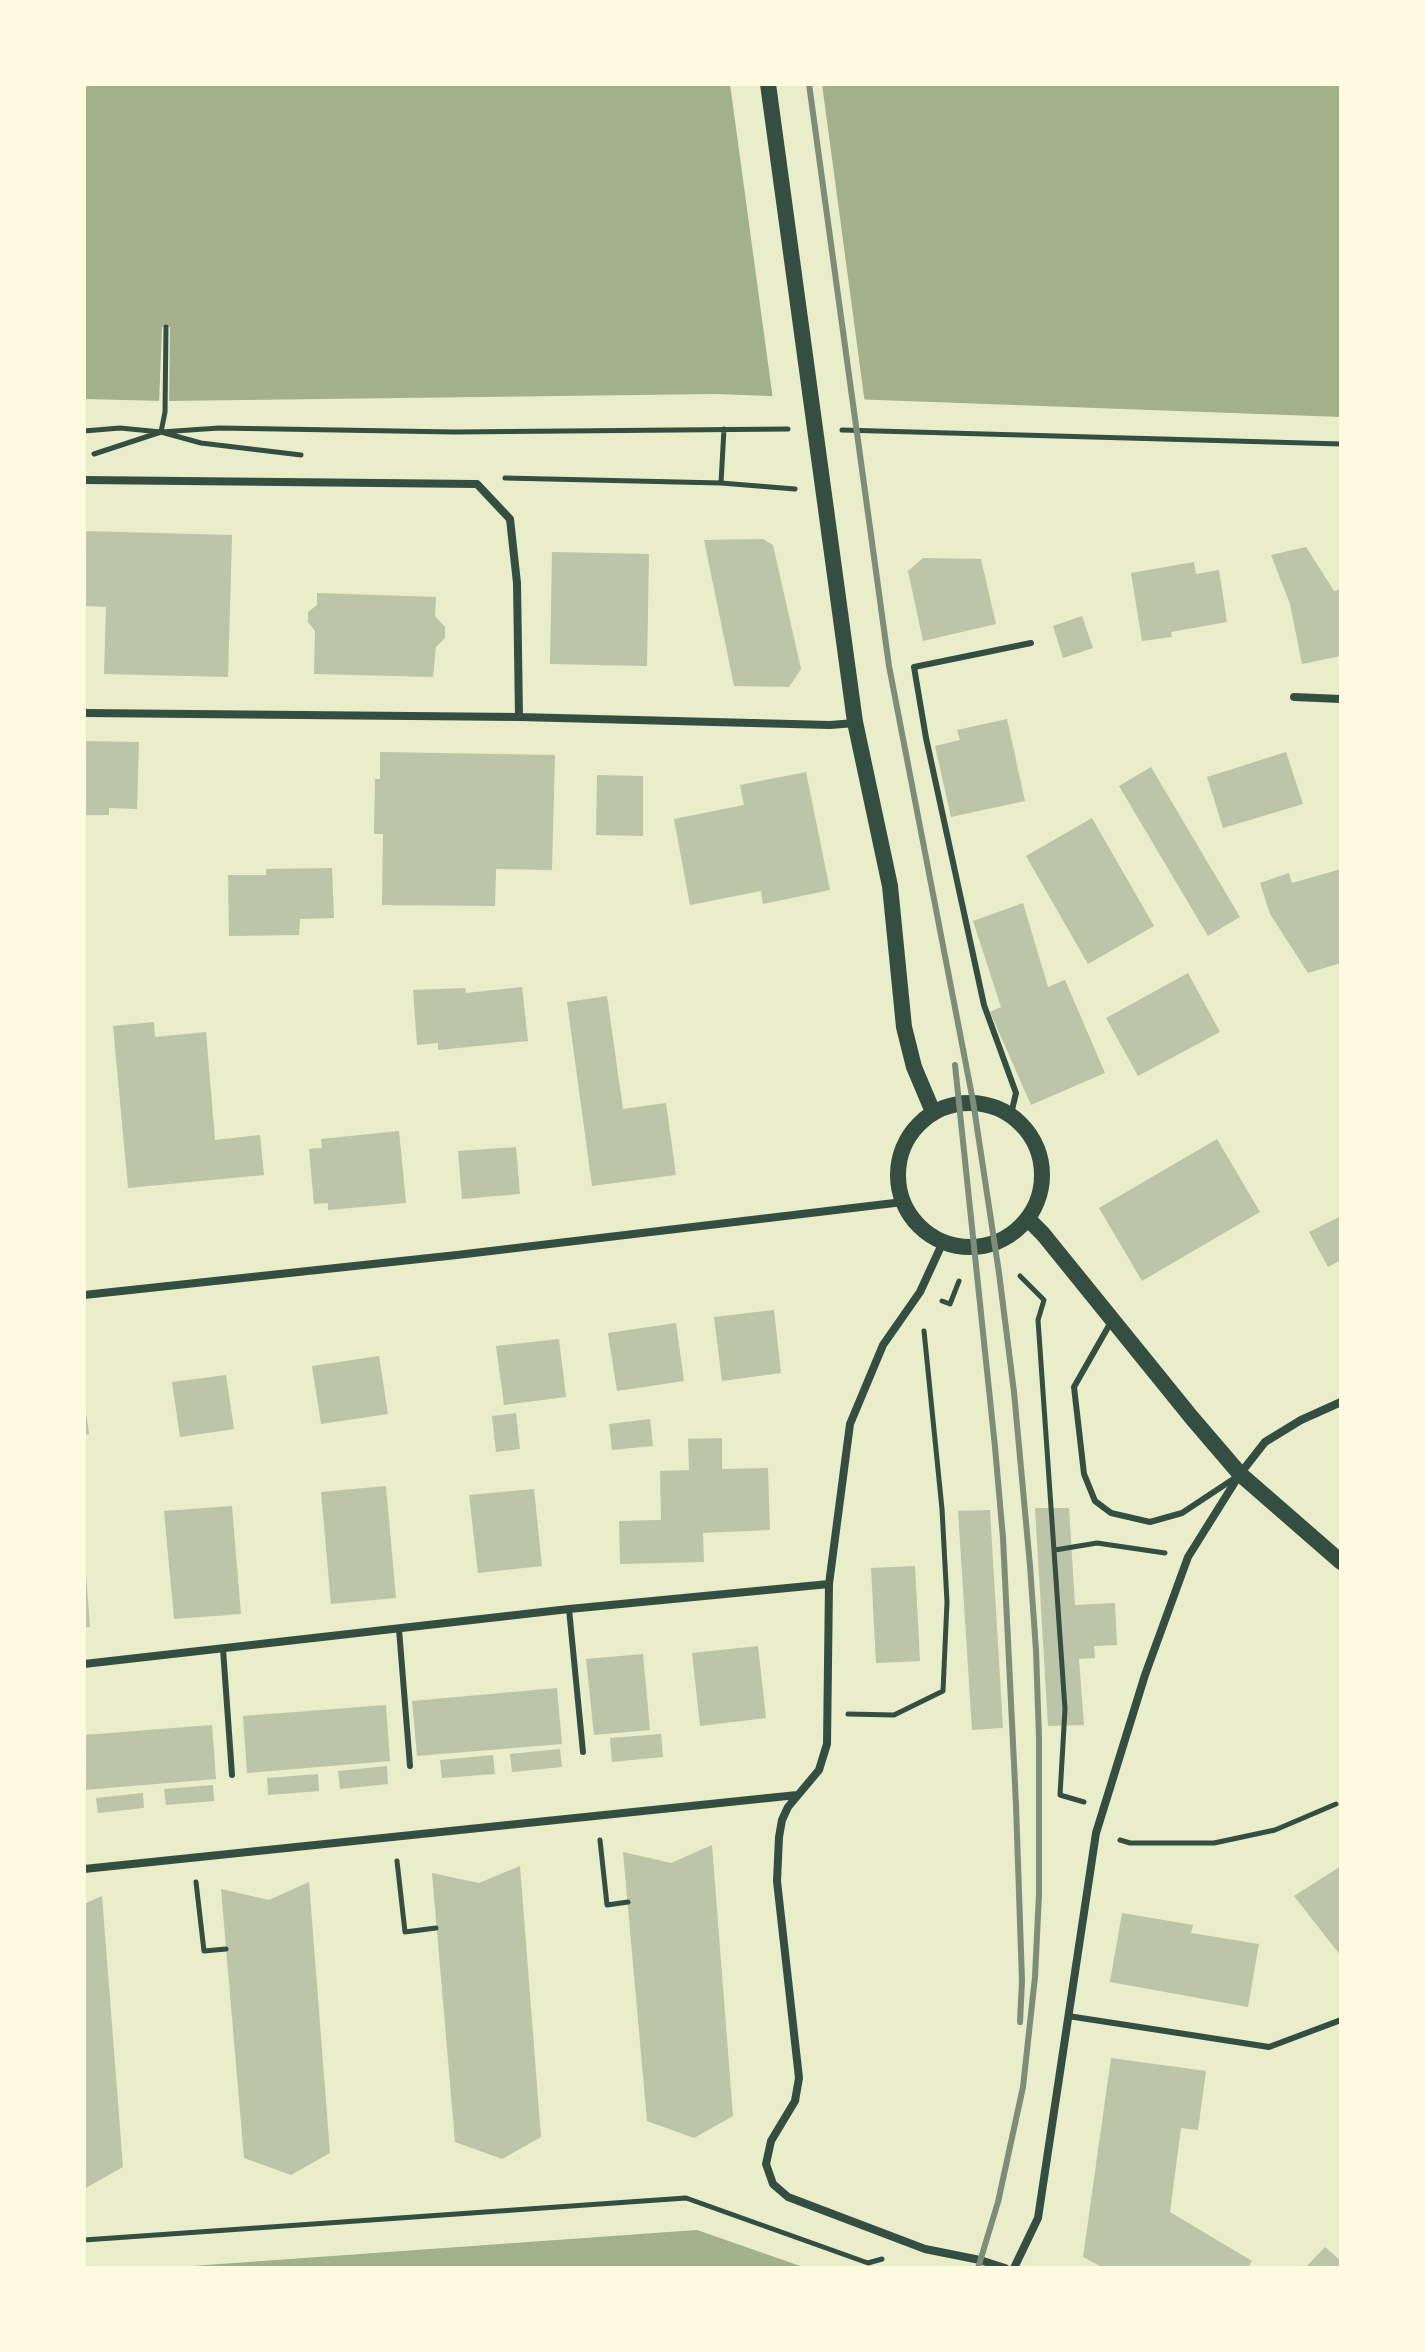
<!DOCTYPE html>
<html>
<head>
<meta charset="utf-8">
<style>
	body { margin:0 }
	#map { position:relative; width:1425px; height:2352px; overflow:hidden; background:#e9edc9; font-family:"Archivo Narrow",sans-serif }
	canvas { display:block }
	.frame { position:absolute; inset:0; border:86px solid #fefae0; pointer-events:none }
</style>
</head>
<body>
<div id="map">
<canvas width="1425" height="2352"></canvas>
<div class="frame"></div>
</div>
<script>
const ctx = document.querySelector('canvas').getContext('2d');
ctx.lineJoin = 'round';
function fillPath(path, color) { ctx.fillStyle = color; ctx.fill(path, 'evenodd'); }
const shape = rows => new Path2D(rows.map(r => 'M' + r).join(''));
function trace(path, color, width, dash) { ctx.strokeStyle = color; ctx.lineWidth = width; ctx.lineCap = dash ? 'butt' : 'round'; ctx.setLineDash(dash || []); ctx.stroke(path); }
fillPath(shape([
	[84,84,1341,84,1341,417,715,394,165,401,84,399],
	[697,2230,806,2268,164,2268]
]), '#a3b18a');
fillPath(shape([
	[730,84,822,84,865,404,773,400],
	[162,327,170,327,169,405,159,405]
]), '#e9edc9');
fillPath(shape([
	[84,531,232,535,228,677,104,674,106,607,84,606],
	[763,539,773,545,801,669,789,687,734,686,704,540],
	[1306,547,1334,591,1341,589,1341,656,1302,664,1290,604,1271,555],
	[552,552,649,554,647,666,550,664],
	[923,558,981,559,996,624,923,641,908,571],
	[1194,562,1196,574,1219,570,1227,622,1171,632,1172,637,1142,641,1131,573],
	[317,593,436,597,435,616,445,627,445,638,436,647,433,677,314,674,315,631,308,622,308,612,317,605],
	[1082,616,1093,648,1063,658,1053,626],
	[1007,719,1025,801,951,817,935,746,960,740,957,730],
	[84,741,139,742,137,809,109,808,109,815,84,815],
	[380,752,555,755,552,870,496,869,495,906,382,905,383,834,374,834,375,779,380,779],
	[1286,752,1303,804,1223,828,1207,777],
	[1151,767,1240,917,1208,936,1119,786],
	[806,772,830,890,763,904,761,891,690,905,674,819,744,805,740,785],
	[597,775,643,776,643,836,596,835],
	[1092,818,1154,926,1088,964,1026,856],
	[332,868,334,918,300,919,299,935,229,936,228,875,266,875,266,869],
	[1341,869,1341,963,1308,973,1270,914,1260,883,1289,873,1292,883],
	[1023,903,1048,987,1065,980,1105,1073,1031,1105,990,1012,1001,1007,973,921],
	[1188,973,1220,1032,1138,1076,1106,1018],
	[522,987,528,1041,438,1050,438,1043,417,1045,413,990,465,988,466,993],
	[607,996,623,1109,666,1103,676,1175,592,1186,567,1002],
	[154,1022,155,1037,206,1032,215,1140,260,1135,264,1175,128,1188,113,1026],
	[399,1131,406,1203,328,1210,328,1203,314,1204,309,1149,322,1148,321,1139],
	[1217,1139,1260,1212,1142,1281,1099,1208],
	[516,1147,520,1194,462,1199,458,1151],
	[1341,1216,1341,1260,1328,1267,1309,1232],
	[774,1310,781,1373,722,1381,714,1317],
	[676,1323,684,1381,617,1391,608,1333],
	[559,1339,566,1397,504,1405,496,1346],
	[379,1356,388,1414,321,1424,312,1366],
	[226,1375,234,1429,180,1437,172,1382],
	[84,1411,86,1411,89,1434,84,1435],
	[516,1413,520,1449,496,1452,492,1416],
	[650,1419,653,1446,612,1450,609,1424],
	[722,1438,722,1469,768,1468,770,1530,703,1533,704,1562,620,1564,619,1521,661,1520,660,1471,689,1470,688,1439],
	[386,1486,396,1598,331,1604,321,1492],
	[534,1489,542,1566,478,1573,469,1495],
	[232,1506,241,1614,174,1619,164,1511],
	[1035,1508,1069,1508,1075,1605,1115,1603,1117,1645,1094,1646,1095,1658,1079,1659,1084,1725,1048,1726],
	[990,1510,1003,1728,972,1730,958,1511],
	[915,1566,920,1661,876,1663,871,1568],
	[84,1574,86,1574,90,1627,84,1627],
	[758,1646,766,1718,700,1726,692,1653],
	[643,1654,650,1730,594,1735,586,1659],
	[557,1688,562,1744,417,1756,412,1701],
	[386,1705,390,1761,247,1773,243,1716],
	[212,1725,216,1779,84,1790,84,1735],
	[661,1734,663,1757,612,1762,610,1738],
	[560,1749,562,1767,512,1772,510,1754],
	[493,1755,495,1774,442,1778,440,1760],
	[387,1766,388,1784,340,1789,338,1771],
	[318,1774,319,1791,268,1795,267,1778],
	[213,1785,214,1801,166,1805,164,1789],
	[143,1793,144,1808,98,1813,96,1798],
	[712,1845,733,2116,694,2138,647,2121,623,1852,671,1863],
	[520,1866,541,2137,502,2159,455,2142,432,1873,479,1883],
	[1341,1866,1341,1956,1294,1896],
	[309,1882,330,2153,291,2175,244,2158,221,1889,269,1900],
	[102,1896,123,2167,84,2189,84,1904],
	[1122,1913,1193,1925,1191,1933,1259,1944,1248,2007,1110,1982],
	[1111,2058,1206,2071,1198,2130,1181,2128,1170,2212,1252,2261,1248,2268,1104,2268,1083,2257],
	[1325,2247,1341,2261,1341,2268,1305,2268]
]), '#bcc5a7');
trace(shape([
	[842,430,1341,444],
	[84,431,120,428,161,432,201,443,301,455],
	[161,432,165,412,166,327],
	[94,454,161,432,219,428,454,432,788,429],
	[505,478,721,483,795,489],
	[721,483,724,429],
	[1020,1276,1044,1300,1038,1320,1065,1709,1060,1795,1084,1802],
	[942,1301,950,1304,959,1281],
	[1055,1550,1097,1543,1165,1553],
	[848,1714,894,1715,943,1691,947,1602,942,1509,924,1331],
	[600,1840,607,1905,628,1902],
	[1120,1840,1130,1843,1214,1843,1275,1830,1336,1804],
	[397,1861,405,1932,436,1928],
	[196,1882,204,1951,226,1949],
	[84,2240,686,2198,868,2263,882,2259]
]), '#344e41', 5);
trace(shape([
	[1011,1114,1016,1093,984,1005,926,738,914,667,1031,643],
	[1111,1322,1074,1387,1084,1474,1095,1501,1111,1513,1150,1522,1182,1513,1238,1476],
	[569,1609,583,1752],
	[399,1629,410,1766],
	[223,1649,232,1775],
	[1068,2016,1269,2047,1341,2020]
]), '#344e41', 6);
trace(shape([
	[84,480,477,484,510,519,517,583,519,717],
	[1294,697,1341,699],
	[84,713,519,717,830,725,855,723],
	[943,1242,920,1292,883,1345,850,1424,829,1584,827,1744,819,1770,788,1807,782,1820,779,1837,777,1881,799,2078,795,2101,771,2141,766,2164,773,2184,788,2197,925,2249,980,2260,1005,2268],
	[84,1295,457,1255,903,1202],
	[84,1664,569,1609,829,1584],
	[84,1869,797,1795],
	[1014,2268,1038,2218,1096,1833,1145,1675,1188,1557,1240,1474,1265,1442,1301,1420,1341,1402]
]), '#344e41', 8);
trace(shape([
	[768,84,855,722,890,886,904,1027,914,1067,933,1112],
	'898 1175a72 72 0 1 1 144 0a72 72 0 1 1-144 0Z',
	[1028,1219,1043,1234,1192,1418,1240,1474,1341,1562]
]), '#344e41', 16);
trace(shape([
	[809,84,889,666,973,1101,999,1273,1014,1392,1030,1566,1036,1650,1039,1739,1039,1894,1035,1977,1023,2087,998,2202,978,2268],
	[955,1065,995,1447,1003,1538,1016,1805,1022,1981,1020,2022]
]), '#7c8e77', 6);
</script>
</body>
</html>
